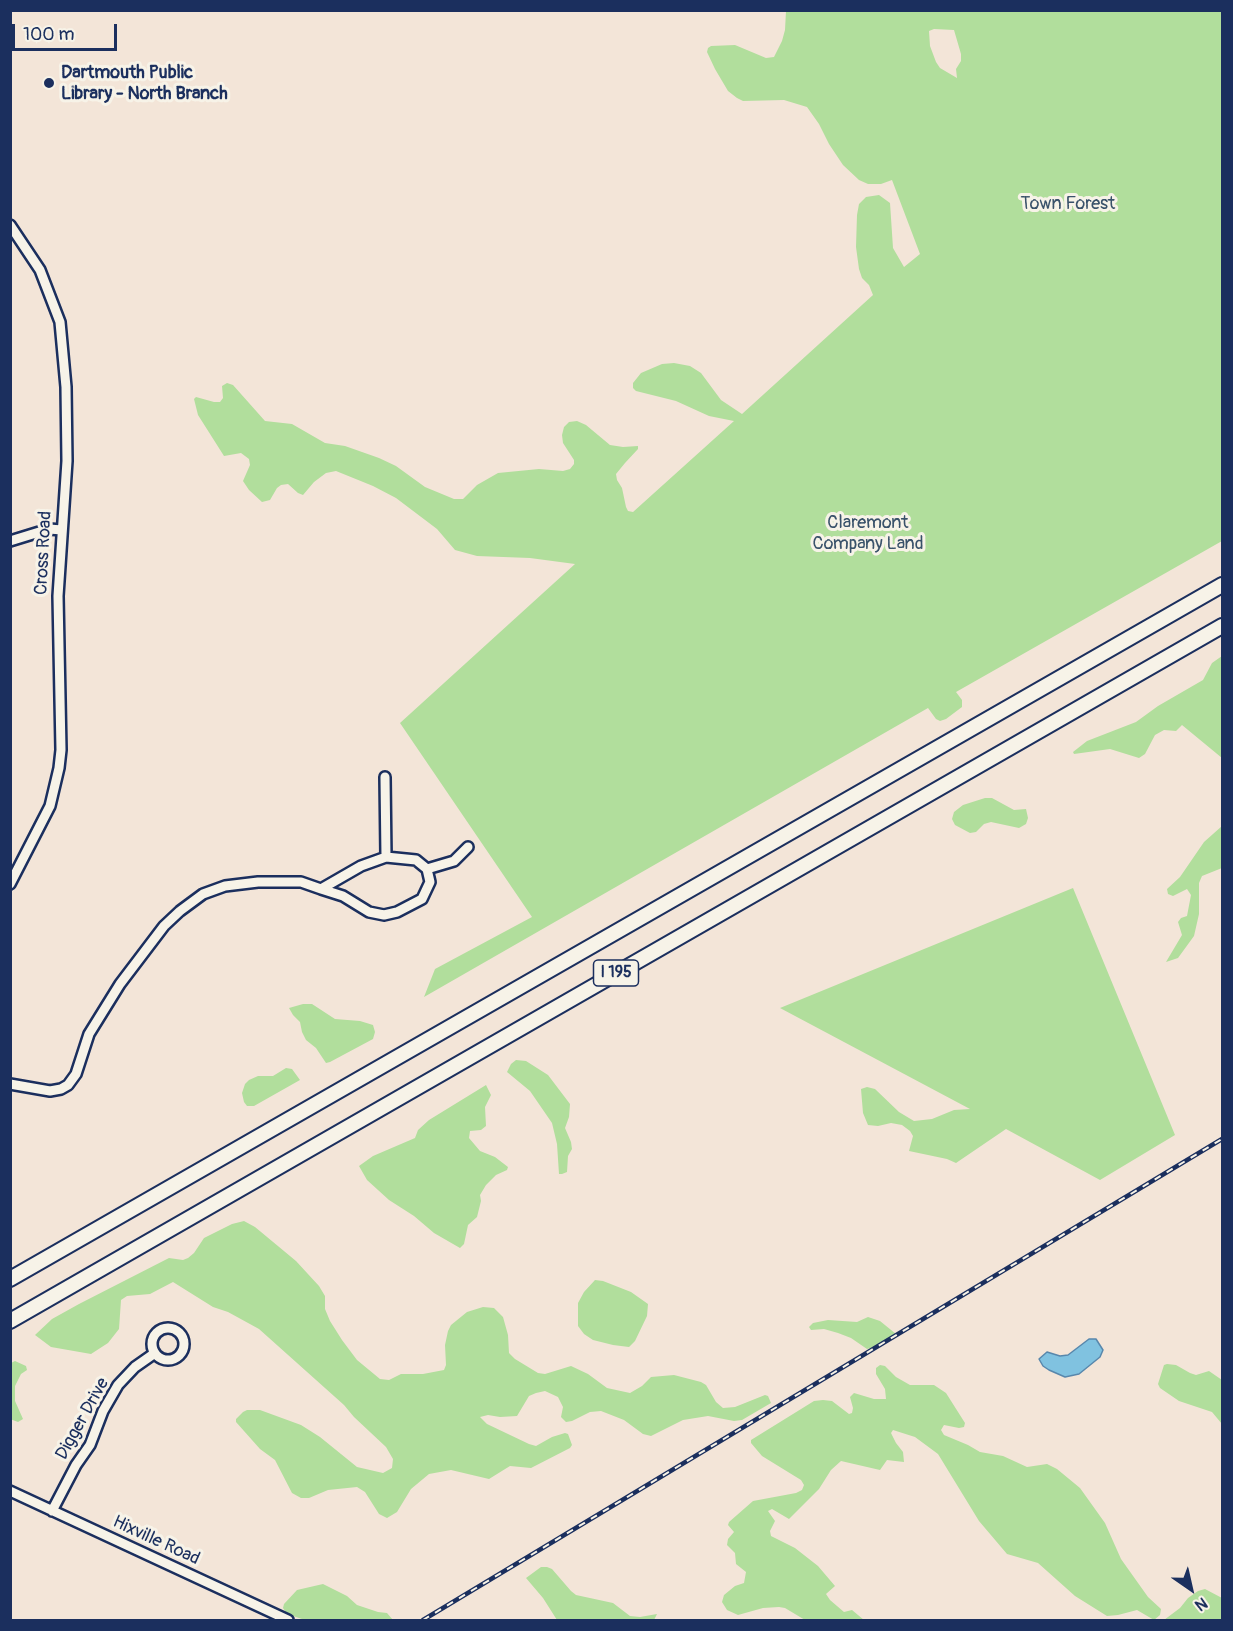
<!DOCTYPE html>
<html>
<head>
<meta charset="utf-8">
<style>
	body { margin:0 }
	#map { position:relative; width:1233px; height:1631px; overflow:hidden; background:#f3e5d8; font-family:Pangolin,sans-serif }
	canvas { display:block }
	.frame { position:absolute; inset:0; border:12px solid #1b2f5e; pointer-events:none }
	.north { position:absolute; left:1161px; top:1559px; width:60px; height:60px; -webkit-text-stroke:4px #f7f3e8; paint-order:stroke; rotate:146deg; font-size:16px; font-weight:700; line-height:24px; text-align:center; color:#1b2f5e }
	.north::after { content:''; display:block; margin:auto; width:21px; height:27px; background:#1b2f5e; clip-path:polygon(50% 0,100% 100%,50% 72%,0 100%) }
	.scale { position:absolute; left:12px; top:24px; width:105px; height:27px; box-sizing:border-box; border:3px solid #1b2f5e; border-top:0; padding-left:8px; font-size:18px; line-height:21px; white-space:nowrap; color:#1b2f5e; -webkit-text-stroke:4px #f7f3e8; paint-order:stroke }
</style>
</head>
<body>
<div id="map">
<canvas width="1233" height="1631"></canvas>
<div class="frame"></div>
<div class="north">N</div>
<div class="scale">100 m</div>
</div>
<script>
const ctx = document.querySelector('canvas').getContext('2d');
ctx.lineJoin = 'round';
function fillPath(path, color) { ctx.fillStyle = color; ctx.fill(path, 'evenodd'); }
const shape = rows => new Path2D(rows.map(r => 'M' + r).join(''));
function trace(path, color, width, dash) { ctx.strokeStyle = color; ctx.lineWidth = width; ctx.lineCap = dash ? 'butt' : 'round'; ctx.setLineDash(dash || []); ctx.stroke(path); }
function write(font, color, halo, rows, align = 'center') {
  ctx.font = font + ' Pangolin,sans-serif'; ctx.lineWidth = 6; ctx.setLineDash([]); ctx.textBaseline = 'middle'; ctx.strokeStyle = halo; ctx.fillStyle = color; for (const [text, x, y, turn = 0] of rows) {
    ctx.save(); ctx.translate(x, y); ctx.rotate((+turn || 0) * Math.PI / 180); ctx.textAlign = isNaN(turn) ? turn : align; if (halo) ctx.strokeText(text, 0, 0); ctx.fillText(text, 0, 0); ctx.restore();
  }
}
fillPath(shape([
	[786,11,1222,11,1222,541,956,692,962,700,962,707,946,719,940,721,936,719,928,708,424,997,435,969,532,917,400,723,575,564,530,558,477,556,455,550,437,529,396,498,373,486,336,471,326,473,314,482,303,495,298,493,288,484,281,485,277,488,270,500,262,502,249,490,243,481,250,465,249,459,241,453,224,456,198,415,194,399,196,397,214,402,220,402,223,398,222,386,227,383,233,385,265,421,292,424,325,443,345,446,379,458,396,466,425,487,454,499,463,499,477,485,498,473,539,469,563,471,570,469,574,464,574,460,563,443,562,435,564,427,569,422,577,421,586,425,610,445,623,447,638,446,638,449,625,463,616,474,617,480,622,488,626,507,628,511,633,512,734,421,709,416,676,401,636,391,633,388,633,383,641,373,662,364,674,363,690,366,701,373,721,400,742,414,873,295,869,285,862,278,859,269,856,247,857,215,859,204,866,197,879,195,890,203,893,248,904,267,920,254,892,180,881,184,868,184,859,180,843,165,829,144,819,124,807,107,784,100,743,101,737,98,728,91,715,69,707,52,708,48,711,46,735,45,766,58,774,57,782,41,785,30],
	[934,29,954,30,961,54,961,61,956,69,957,78,940,68,936,62,930,46,929,31],
	[1222,656,1222,758,1182,725,1176,731,1164,730,1155,735,1145,754,1139,758,1110,749,1074,754,1073,752,1087,741,1136,722,1158,706,1203,680,1212,663],
	[985,798,992,798,1014,810,1026,809,1028,818,1026,824,1019,828,991,822,984,824,976,832,970,833,955,825,952,819,954,812,963,805],
	[1222,826,1222,868,1202,876,1199,883,1199,914,1194,936,1178,958,1166,962,1182,935,1178,922,1181,918,1187,916,1191,895,1187,889,1173,896,1168,894,1167,889,1180,877,1204,842],
	[1073,888,1175,1135,1100,1180,1006,1129,956,1163,947,1159,909,1151,913,1136,910,1131,902,1125,891,1123,878,1126,868,1125,863,1113,861,1089,867,1087,875,1089,899,1112,914,1121,932,1119,954,1110,970,1109,780,1008],
	[303,1004,312,1004,335,1019,360,1021,373,1025,375,1032,373,1039,330,1062,326,1063,316,1048,306,1040,302,1032,300,1022,293,1015,289,1008],
	[516,1060,526,1061,548,1075,570,1104,569,1117,565,1128,571,1142,572,1149,568,1156,567,1172,562,1174,559,1174,557,1144,552,1123,530,1091,507,1072,511,1064],
	[286,1068,292,1069,300,1080,254,1106,247,1106,244,1102,242,1093,245,1084,249,1080,258,1076,273,1076],
	[486,1085,491,1095,485,1107,486,1126,481,1130,470,1131,469,1138,480,1151,495,1157,508,1167,507,1170,496,1175,486,1185,480,1195,481,1201,477,1217,468,1225,464,1244,460,1248,434,1233,414,1216,389,1200,367,1180,359,1166,373,1156,415,1138,418,1130,429,1120],
	[244,1221,255,1227,296,1261,319,1286,325,1296,325,1309,330,1321,342,1340,357,1360,380,1379,389,1380,401,1374,423,1374,444,1370,446,1365,445,1345,448,1331,451,1325,467,1312,483,1307,494,1308,503,1317,508,1335,509,1353,515,1359,538,1373,545,1374,571,1366,588,1374,607,1388,630,1393,642,1386,651,1377,674,1375,701,1382,706,1385,716,1402,723,1408,735,1407,765,1395,768,1396,771,1403,742,1420,734,1421,708,1416,683,1420,651,1436,643,1434,624,1420,601,1411,590,1412,572,1421,566,1422,561,1417,563,1407,558,1397,545,1391,536,1393,529,1396,517,1416,500,1417,488,1415,480,1417,487,1424,529,1444,536,1446,552,1437,565,1433,568,1434,572,1445,570,1448,531,1468,510,1466,489,1479,451,1470,429,1474,411,1489,397,1512,387,1518,379,1514,365,1492,357,1487,328,1490,309,1498,301,1498,292,1493,275,1460,260,1449,236,1422,236,1419,243,1412,247,1410,260,1410,301,1425,320,1437,357,1467,383,1473,392,1468,393,1459,386,1447,354,1417,344,1405,259,1329,228,1312,213,1307,173,1282,150,1294,127,1296,121,1300,119,1329,108,1343,91,1354,51,1347,35,1335,52,1319,79,1304,169,1258,183,1260,188,1258,194,1253,204,1238,232,1224],
	[595,1280,603,1281,631,1292,648,1304,647,1316,635,1341,629,1347,613,1345,593,1340,584,1334,578,1326,578,1303,584,1292],
	[868,1317,880,1321,896,1334,878,1346,867,1349,851,1338,838,1333,824,1329,811,1330,809,1327,813,1323,828,1320,857,1322],
	[15,1361,26,1366,27,1370,21,1374,15,1386,15,1401,23,1419,18,1422,10,1419,11,1363],
	[1167,1364,1176,1365,1190,1373,1196,1375,1209,1371,1222,1380,1222,1424,1212,1412,1179,1401,1160,1388,1158,1384,1164,1365],
	[880,1365,885,1366,896,1377,910,1385,934,1385,946,1393,965,1423,964,1427,959,1428,944,1425,941,1430,944,1435,968,1445,980,1452,1003,1456,1027,1467,1047,1464,1057,1469,1080,1488,1105,1523,1121,1559,1148,1597,1161,1609,1160,1615,1154,1620,1137,1610,1118,1615,1107,1616,1075,1596,1038,1563,1007,1554,979,1521,938,1454,915,1437,893,1430,891,1433,896,1443,903,1452,904,1462,887,1460,880,1470,841,1461,831,1470,819,1489,789,1519,772,1509,768,1511,775,1521,770,1531,771,1536,795,1548,818,1566,835,1586,826,1594,830,1600,844,1612,852,1610,864,1620,805,1620,785,1608,779,1607,763,1608,738,1615,727,1610,722,1602,724,1595,735,1586,744,1583,746,1572,736,1564,735,1553,727,1545,728,1539,734,1532,728,1525,729,1522,753,1501,796,1493,802,1490,804,1485,801,1480,762,1456,751,1443,751,1440,814,1401,823,1400,832,1401,849,1414,852,1413,853,1408,850,1397,854,1393,874,1399,886,1399,885,1389,876,1374,876,1368],
	[541,1567,547,1567,552,1569,571,1591,576,1595,613,1603,630,1616,640,1617,657,1614,654,1620,557,1620,543,1598,526,1578],
	[323,1584,347,1596,357,1605,378,1612,387,1613,393,1620,305,1620,287,1614,283,1608,284,1604,297,1590],
	[1205,1589,1222,1598,1222,1620,1164,1620,1180,1608,1188,1598,1198,1591]
]), '#b1de9c');
const water = shape([
	[1089,1339,1096,1339,1103,1350,1100,1357,1079,1374,1065,1377,1049,1370,1043,1366,1039,1359,1047,1352,1060,1356,1068,1355,1089,1339]
]);
fillPath(water, '#80c2e0');
trace(water, '#5887ac', 1.5);
const minor = shape([
	[10,225,40,270,60,322,66,387,67,461,58,596,61,750,59,768,50,806,10,884],
	[10,541,49,529,62,530],
	[385,777,386,857],
	[427,869,454,861,468,847],
	[10,1084,50,1091,61,1089,68,1085,76,1074,89,1034,120,984,164,926,180,911,203,894,225,886,258,882,301,882,321,889,361,866,386,857,416,860,427,869,430,882,422,899,397,912,384,915,369,912,343,896,321,889],
	'152 1344a16 16 0 1 1 32 0a16 16 0 1 1-32 0Z',
	[10,1491,288,1620],
	[52,1511,76,1465,90,1445,103,1411,118,1385,135,1367,155,1353]
]);
const highway = shape([
	[10,1279,1222,585],
	[10,1321,1222,626]
]);
trace(minor, '#1b2f5e', 14);
trace(highway, '#1b2f5e', 18);
trace(minor, '#f7f3e8', 9);
trace(highway, '#f7f3e8', 14);
const rail = shape([
	[423,1620,1222,1139]
]);
trace(rail, '#1b2f5e', 4.5);
trace(rail, '#f7f3e8', 2, [7]);
for (const [x, y, r, color] of [
	[49,83,6,"#1b2f5e"]
]) { const dot = new Path2D(); dot.arc(x, y, r, 0, 2 * Math.PI); ctx.fillStyle = color; ctx.fill(dot); trace(dot, '#f7f3e8', 2); }
for (const [x, y, w] of [
	[616,973,45]
]) { const box = new Path2D(); box.roundRect(x - w / 2, y - 13, w, 26, 4.5); ctx.fillStyle = '#f7f3e8'; ctx.fill(box); trace(box, '#1b2f5e', 1.5); }
write('bold 16px', '#1b2f5e', null, [
	["I 195",616,973]
]);
write('bold 18px', '#1b2f5e', '#f7f3e8', [
	["Dartmouth Public",61,73],
	["Library - North Branch",61,94]
], 'left');
write('18px', '#39526a', '#f7f3e8', [
	["Town Forest",1068,204],
	["Claremont",868,523],
	["Company Land",868,544]
]);
write('18px', '#1b2f5e', '#f7f3e8', [
	["Cross Road",44,553,-87],
	["Digger Drive",83,1419,-61],
	["Hixville Road",156,1541,25]
]);
</script>
</body>
</html>
